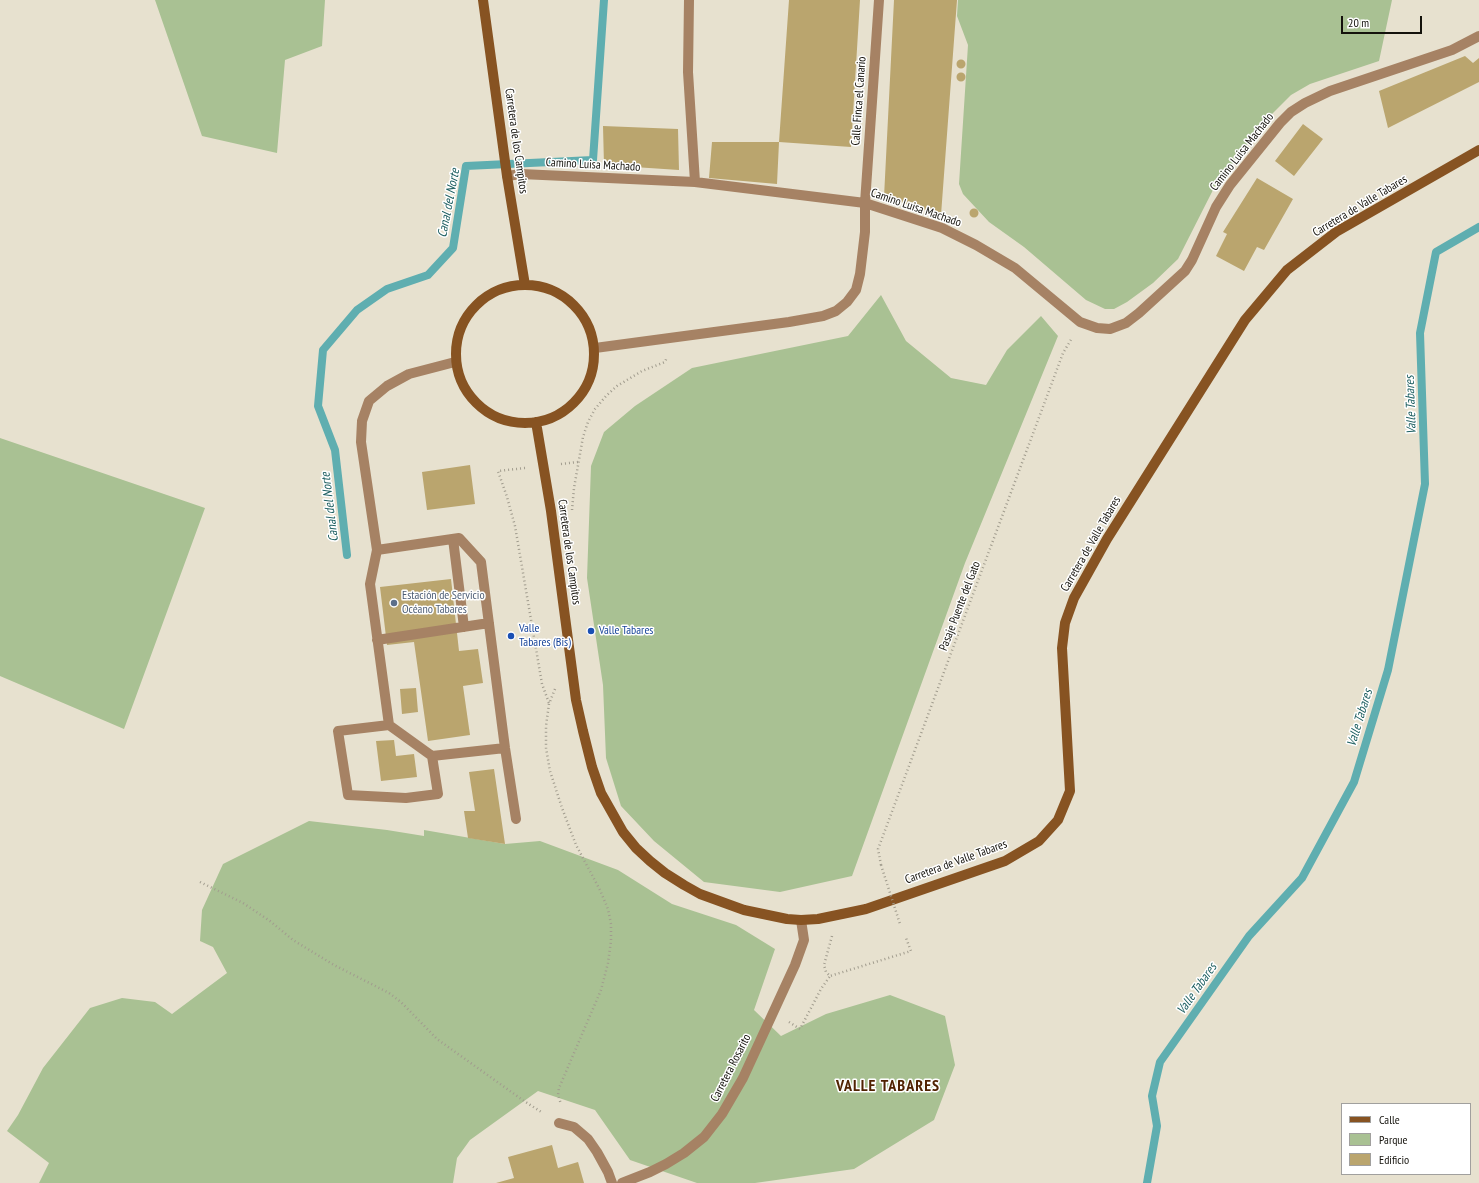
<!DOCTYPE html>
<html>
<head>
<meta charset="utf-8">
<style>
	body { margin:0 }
	#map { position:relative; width:1479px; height:1183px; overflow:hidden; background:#e7e1cf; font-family:"PT Sans Narrow",sans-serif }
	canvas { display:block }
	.legend { position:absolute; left:1341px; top:1103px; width:130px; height:72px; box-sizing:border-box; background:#fff; border:1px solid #a1a09e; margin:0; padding:5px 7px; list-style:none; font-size:12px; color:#14120c }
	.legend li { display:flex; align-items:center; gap:8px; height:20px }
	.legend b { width:20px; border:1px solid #a1a09e }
	.scale { position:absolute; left:1341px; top:16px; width:81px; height:18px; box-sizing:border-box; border:2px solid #14120c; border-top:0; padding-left:5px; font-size:12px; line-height:14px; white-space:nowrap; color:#14120c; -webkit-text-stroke:3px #fff; paint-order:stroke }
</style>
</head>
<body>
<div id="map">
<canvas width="1479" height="1183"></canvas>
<ul class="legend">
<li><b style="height:5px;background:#875322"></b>Calle</li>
<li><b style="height:11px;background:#a9c193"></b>Parque</li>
<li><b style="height:11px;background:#baa56e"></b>Edificio</li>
</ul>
<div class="scale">20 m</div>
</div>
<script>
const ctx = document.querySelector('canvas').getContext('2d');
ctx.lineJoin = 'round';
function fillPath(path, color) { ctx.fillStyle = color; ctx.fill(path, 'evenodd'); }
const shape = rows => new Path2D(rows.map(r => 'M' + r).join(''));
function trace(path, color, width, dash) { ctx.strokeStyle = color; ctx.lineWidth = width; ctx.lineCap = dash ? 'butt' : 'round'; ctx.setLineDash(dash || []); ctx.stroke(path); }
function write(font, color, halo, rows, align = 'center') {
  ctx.font = font + ' "PT Sans Narrow",sans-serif'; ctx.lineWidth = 3; ctx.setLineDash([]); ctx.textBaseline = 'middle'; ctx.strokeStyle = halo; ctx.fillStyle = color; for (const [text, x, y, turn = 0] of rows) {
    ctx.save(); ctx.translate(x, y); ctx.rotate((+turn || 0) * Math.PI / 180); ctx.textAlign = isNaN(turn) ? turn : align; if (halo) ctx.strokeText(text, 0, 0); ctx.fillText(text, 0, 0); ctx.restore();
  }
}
fillPath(shape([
	[155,0,325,0,322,46,285,60,277,153,202,136],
	[958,0,1392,0,1379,61,1310,84,1291,95,1266,120,1215,186,1178,259,1153,283,1127,302,1114,309,1105,309,1086,300,1024,247,989,222,963,194,959,184,968,45,957,16],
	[881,295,906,341,951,378,986,385,1007,350,1041,316,1058,336,965,563,852,876,780,892,704,882,654,841,621,806,606,758,603,685,587,578,591,466,604,432,635,406,692,368,848,336],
	[0,438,205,508,124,729,0,676],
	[309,821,387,830,424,836,424,830,505,844,540,841,618,870,672,904,736,925,775,949,754,1010,781,1036,826,1014,890,995,945,1016,955,1065,934,1120,854,1169,755,1183,697,1183,630,1160,595,1110,538,1091,470,1140,457,1158,453,1183,39,1183,49,1163,7,1131,18,1115,43,1068,90,1008,122,998,155,1002,172,1014,227,973,213,947,200,941,202,910,223,864]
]), '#a9c193');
trace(shape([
	[347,555,335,450,318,406,323,350,357,310,387,289,428,275,453,248,466,166,593,160,604,0],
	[1147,1183,1157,1126,1152,1096,1160,1062,1249,936,1302,878,1354,782,1388,670,1425,484,1420,333,1436,252,1479,227]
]), '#5faeb0', 8);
fillPath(shape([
	[789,0,860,0,851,147,779,142],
	[894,0,957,0,941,215,884,197],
	[1465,56,1473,63,1479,58,1479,82,1388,128,1379,91],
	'956.5 64a4.5 4.5 0 1 1 9 0a4.5 4.5 0 1 1-9 0Z',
	'956.5 77a4.5 4.5 0 1 1 9 0a4.5 4.5 0 1 1-9 0Z',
	[1303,124,1323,139,1294,176,1275,161],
	[603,126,678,129,679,170,604,165],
	[712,142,779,142,777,184,709,178],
	[1257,178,1293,199,1264,250,1257,247,1244,271,1216,256,1227,234,1223,232],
	'969.5 213a4.5 4.5 0 1 1 9 0a4.5 4.5 0 1 1-9 0Z',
	[470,465,475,504,427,510,422,472],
	[451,579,459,651,478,649,483,683,463,686,470,735,428,741,414,642,387,645,380,587],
	[416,688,418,712,402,714,400,689],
	[394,740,396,756,414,754,417,777,381,781,376,741],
	[494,769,505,844,468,838,464,811,475,811,469,772],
	[552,1145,558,1168,578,1162,584,1183,496,1183,514,1178,508,1157]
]), '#baa56e');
trace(shape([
	[561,464,578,462],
	[525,468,498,471,507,497,515,526,542,684,549,703],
	[572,510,574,488,583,437,588,422,595,409,606,396,617,386,642,371,665,362,667,357],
	[555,689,549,704,546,726,546,748,550,771,562,808,576,845,600,890,608,909,611,924,611,941,608,963,601,990,559,1088,558,1095,561,1104],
	[881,865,878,849,1063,353,1072,338],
	[200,882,243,903,270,921,293,940,334,965,389,993,401,1002,437,1039,524,1101,543,1113],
	[832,936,824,965,826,972,830,976,911,951,906,938],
	[789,1022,800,1029,821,989,830,976]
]), '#a19c8e', 2.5, [1, 3]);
trace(shape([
	[455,362,409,374,387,386,369,401,362,421,361,442,377,550,370,584,389,725,432,756,505,748],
	[453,539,464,627],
	[377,550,459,538,481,562,505,748,516,819],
	[377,640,489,623],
	[389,725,338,731,348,795,406,798,438,794,432,756],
	[559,1123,574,1127,588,1139,597,1152,608,1172,612,1183]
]), '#a68264', 10);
trace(shape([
	[689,0,688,72,695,182],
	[507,176,521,174,695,182,865,203,942,228,976,245,1015,268,1080,322,1097,328,1110,329,1126,323,1139,313,1185,271,1192,260,1216,207,1230,185,1280,123,1291,112,1305,103,1330,91,1452,50,1479,36],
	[595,348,789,322,823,316,836,311,847,302,856,290,860,274,865,232,865,203,879,0],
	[622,1183,650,1172,666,1164,684,1153,704,1137,722,1114,743,1078,795,965,804,940,801,920]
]), '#a68264', 10);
trace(shape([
	[483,0,507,176,525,285],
	'456 354a69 69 0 1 1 138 0a69 69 0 1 1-138 0Z',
	[536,422,551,511,576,700,583,731,592,767,601,793,623,832,636,848,650,861,665,873,684,885,700,894,744,910,787,919,801,920,818,919,866,909,1005,861,1039,841,1058,820,1070,791,1062,648,1065,623,1074,598,1107,539,1245,320,1287,270,1336,232,1479,150]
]), '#875322', 10);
trace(shape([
	[881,865,900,924]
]), '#a19c8e', 2.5, [1, 3]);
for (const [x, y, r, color] of [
	[394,603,4,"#5c6f8a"],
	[591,631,4,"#1a4fb4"],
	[511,636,4,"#1a4fb4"]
]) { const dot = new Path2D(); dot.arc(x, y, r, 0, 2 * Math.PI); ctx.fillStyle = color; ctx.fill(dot); trace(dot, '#fff', 1.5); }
write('12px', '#14120c', '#fff', [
	["Calle Finca el Canario",859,101,-86],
	["Carretera de los Campitos",516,141,82],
	["Camino Luisa Machado",1242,152,-52],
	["Camino Luisa Machado",593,165,3],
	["Carretera de Valle Tabares",1360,206,-31],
	["Camino Luisa Machado",916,208,19],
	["Carretera de Valle Tabares",1091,544,-60],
	["Carretera de los Campitos",569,552,82],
	["Pasaje Puente del Gato",960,606,-69],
	["Carretera de Valle Tabares",956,862,-20],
	["Carretera Rosarito",731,1068,-63]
]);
write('12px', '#4e5e75', '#fff', [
	["Estación de Servicio",402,596],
	["Océano Tabares",402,610]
], 'left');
write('12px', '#164399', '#fff', [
	["Valle",519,629],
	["Tabares (Bis)",519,643],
	["Valle Tabares",599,631]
], 'left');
write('italic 13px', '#1c5e60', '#fff', [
	["Canal del Norte",449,203,-79],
	["Valle Tabares",1411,405,-92],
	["Canal del Norte",330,507,-97],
	["Valle Tabares",1360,718,-73],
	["Valle Tabares",1197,989,-55]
]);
ctx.letterSpacing = '1px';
write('bold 16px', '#4f2201', '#fff', [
	["VALLE TABARES",888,1086]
]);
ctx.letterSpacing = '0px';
</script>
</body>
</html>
